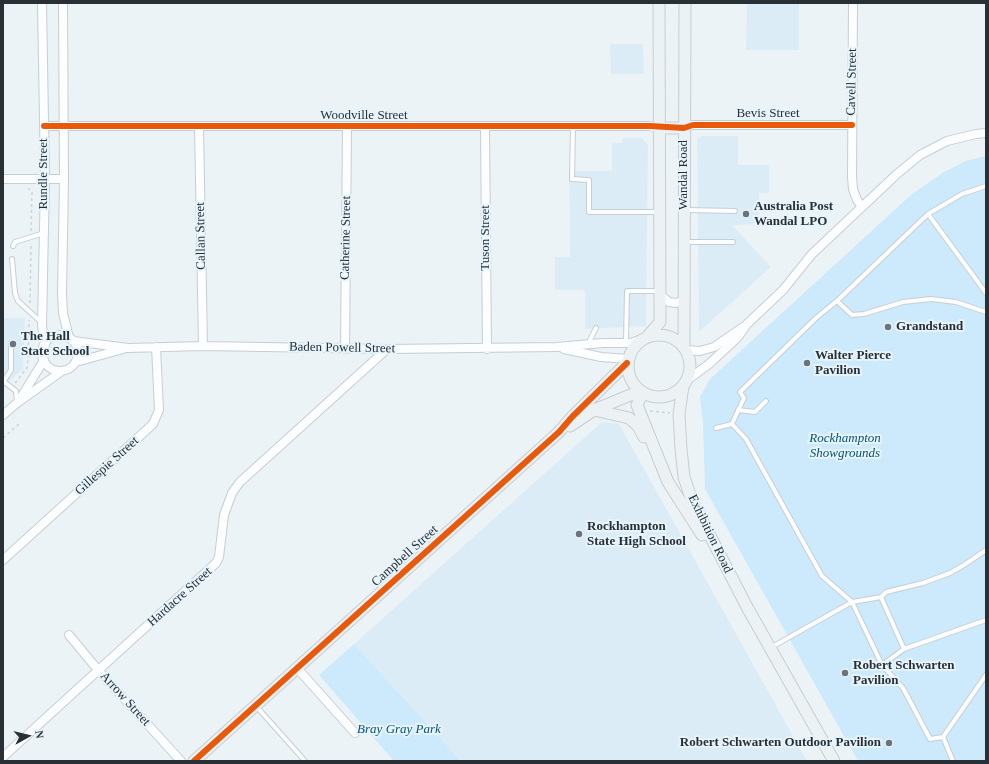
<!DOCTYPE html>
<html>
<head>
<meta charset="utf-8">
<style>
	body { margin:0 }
	#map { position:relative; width:989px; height:764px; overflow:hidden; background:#ecf3f7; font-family:"Times New Roman",serif }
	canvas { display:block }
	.frame { position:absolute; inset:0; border:4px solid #283035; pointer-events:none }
	.north { position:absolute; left:8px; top:716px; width:40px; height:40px; -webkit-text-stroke:3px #e7f4fc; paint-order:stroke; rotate:82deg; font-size:11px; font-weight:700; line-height:16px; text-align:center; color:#283035 }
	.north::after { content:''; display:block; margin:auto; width:14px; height:18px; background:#283035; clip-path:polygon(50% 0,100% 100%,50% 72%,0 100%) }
</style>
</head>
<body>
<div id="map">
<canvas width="989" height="764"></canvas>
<div class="frame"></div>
<div class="north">N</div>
</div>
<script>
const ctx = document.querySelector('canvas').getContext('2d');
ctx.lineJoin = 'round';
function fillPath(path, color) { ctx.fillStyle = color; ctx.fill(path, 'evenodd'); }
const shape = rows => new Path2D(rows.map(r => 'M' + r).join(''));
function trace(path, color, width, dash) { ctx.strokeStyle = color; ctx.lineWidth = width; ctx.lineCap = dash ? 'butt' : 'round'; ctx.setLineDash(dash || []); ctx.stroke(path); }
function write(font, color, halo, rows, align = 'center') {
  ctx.font = font + ' "Times New Roman",serif'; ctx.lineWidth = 4; ctx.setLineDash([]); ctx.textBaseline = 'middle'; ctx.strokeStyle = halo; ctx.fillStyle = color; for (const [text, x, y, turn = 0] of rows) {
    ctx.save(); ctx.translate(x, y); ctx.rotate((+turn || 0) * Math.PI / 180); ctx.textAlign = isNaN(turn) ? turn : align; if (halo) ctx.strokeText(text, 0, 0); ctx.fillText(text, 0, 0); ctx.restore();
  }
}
fillPath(shape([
	[747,3,799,3,799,50,746,50],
	[610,44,643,44,644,74,611,74],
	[701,136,738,136,738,165,769,165,769,193,759,193,759,224,732,225,771,267,699,332,697,139],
	[623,138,642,138,648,145,646,326,585,329,585,290,555,290,555,257,570,257,569,171,612,171,612,143,622,143],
	[3,318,25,318,23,369,3,387],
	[602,422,619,424,807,761,461,761,354,644]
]), '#dcecf6');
fillPath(shape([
	[986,156,986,761,858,761,705,489,703,424,700,397,710,379,912,194,944,172,966,161],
	[354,644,461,761,394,761,319,675]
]), '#cceafb');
const lane = shape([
	[573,126,572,179,589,180,589,212,659,212],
	[686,210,735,211],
	[928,214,986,293],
	[686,242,733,242],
	[13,246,15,242,44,233],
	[12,259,15,293,18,301,41,322],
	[837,301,852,315,864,314,903,302,931,299,956,302,986,312],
	[626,343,627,291,660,291],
	[588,344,596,328],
	[3,381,16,391,17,402],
	[4,381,11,370,11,343],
	[738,410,755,412,766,401],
	[732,424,746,439,822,576,852,602,770,648],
	[716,428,732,424,744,398,740,392,816,318,838,300,928,214,962,194,986,186],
	[881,597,886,592,923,583,950,573,964,565,986,550],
	[904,649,986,620],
	[882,665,904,649,881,597,852,602,882,665,903,688,930,739,943,737,953,761],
	[256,706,305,761],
	[943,737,986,675]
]);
const street = shape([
	[42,3,45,179,42,326,45,345],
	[63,3,64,179,62,295,63,313,69,338],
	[853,3,852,177,853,189,857,200,862,207],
	[44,126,650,126,658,128],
	[199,126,203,346],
	[485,127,487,349],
	[684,128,693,125,852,125],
	[3,179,64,179],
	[660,295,669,302,676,303,683,301],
	'42 353a18 18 0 1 1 36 0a18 18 0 1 1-36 0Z',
	[73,341,128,348,203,346,387,349,556,347,603,343,631,343,642,339],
	[345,349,347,127],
	[564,349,601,357,628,359],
	[686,350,700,351,714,347,743,327],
	[76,362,123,349],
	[686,381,709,364,738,337,747,324,783,290,812,254,897,174,920,155,947,141,976,134,986,133],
	[20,399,44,360],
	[3,415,17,403,62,371],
	[3,560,153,424,159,410,156,347],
	[69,635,98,670,181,761],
	[297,668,355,733],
	[3,757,216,563,219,557,224,515,232,493,240,482,387,349]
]);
const secondary = shape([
	[658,128,684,128],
	'628 366a31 31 0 1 1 62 0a31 31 0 1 1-62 0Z',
	[647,337,660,322,659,3],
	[684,347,685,3],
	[683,386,679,414,681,449,684,477,692,501,747,607,834,761],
	[642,393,637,405,668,482,702,535],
	[594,410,629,418,638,426,644,437],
	[570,426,594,410,640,391],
	[194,761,559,432,572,417,627,363]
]);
trace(lane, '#c7ced3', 6);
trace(street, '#c7ced3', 10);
trace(secondary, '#c7ced3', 13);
trace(shape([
	[28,188,32,191,31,231],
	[30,303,31,244],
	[15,383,27,368,28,357,29,320],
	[650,411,670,413],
	[3,438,19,424]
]), '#cfd3d6', 1.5, [3, 3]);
trace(lane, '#fcfdfe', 4);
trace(street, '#fcfdfe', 8);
trace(secondary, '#ecf1f4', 11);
trace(shape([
	[44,126,650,126,684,128,693,125,852,125],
	[194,761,559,432,572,417,627,363]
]), '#e8590c', 6);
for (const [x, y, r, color] of [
	[746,214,4,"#6d7479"],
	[888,327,4,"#6d7479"],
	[13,344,4,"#6d7479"],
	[807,363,4,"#6d7479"],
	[579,534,4,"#6d7479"],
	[845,673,4,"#6d7479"],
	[889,743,4,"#6d7479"]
]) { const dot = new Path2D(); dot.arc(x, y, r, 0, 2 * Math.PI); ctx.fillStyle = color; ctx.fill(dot); trace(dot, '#e7f4fc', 1.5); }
write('13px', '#283035', '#e7f4fc', [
	["Cavell Street",852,82,-89],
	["Bevis Street",768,114],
	["Woodville Street",364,116],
	["Rundle Street",44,174,-90],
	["Wandal Road",684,175,-90],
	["Callan Street",201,236,-91],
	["Catherine Street",346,238,-89],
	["Tuson Street",486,238,-90],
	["Baden Powell Street",342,348,1],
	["Gillespie Street",107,466,-42],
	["Exhibition Road",710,534,64],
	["Campbell Street",405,556,-42],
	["Hardacre Street",180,597,-42],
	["Arrow Street",125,699,48]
]);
write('bold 13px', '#283035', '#e7f4fc', [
	["Australia Post",754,207],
	["Wandal LPO",754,222],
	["Grandstand",896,327],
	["The Hall",21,337],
	["State School",21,352],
	["Walter Pierce",815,356],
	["Pavilion",815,371],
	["Rockhampton",587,527],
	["State High School",587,542],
	["Robert Schwarten",853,666],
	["Pavilion",853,681],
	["Robert Schwarten Outdoor Pavilion",881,743,"right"]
], 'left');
write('italic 13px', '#045373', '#e7f4fc', [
	["Rockhampton",845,439],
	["Showgrounds",845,454],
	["Bray Gray Park",399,730]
]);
</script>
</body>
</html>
